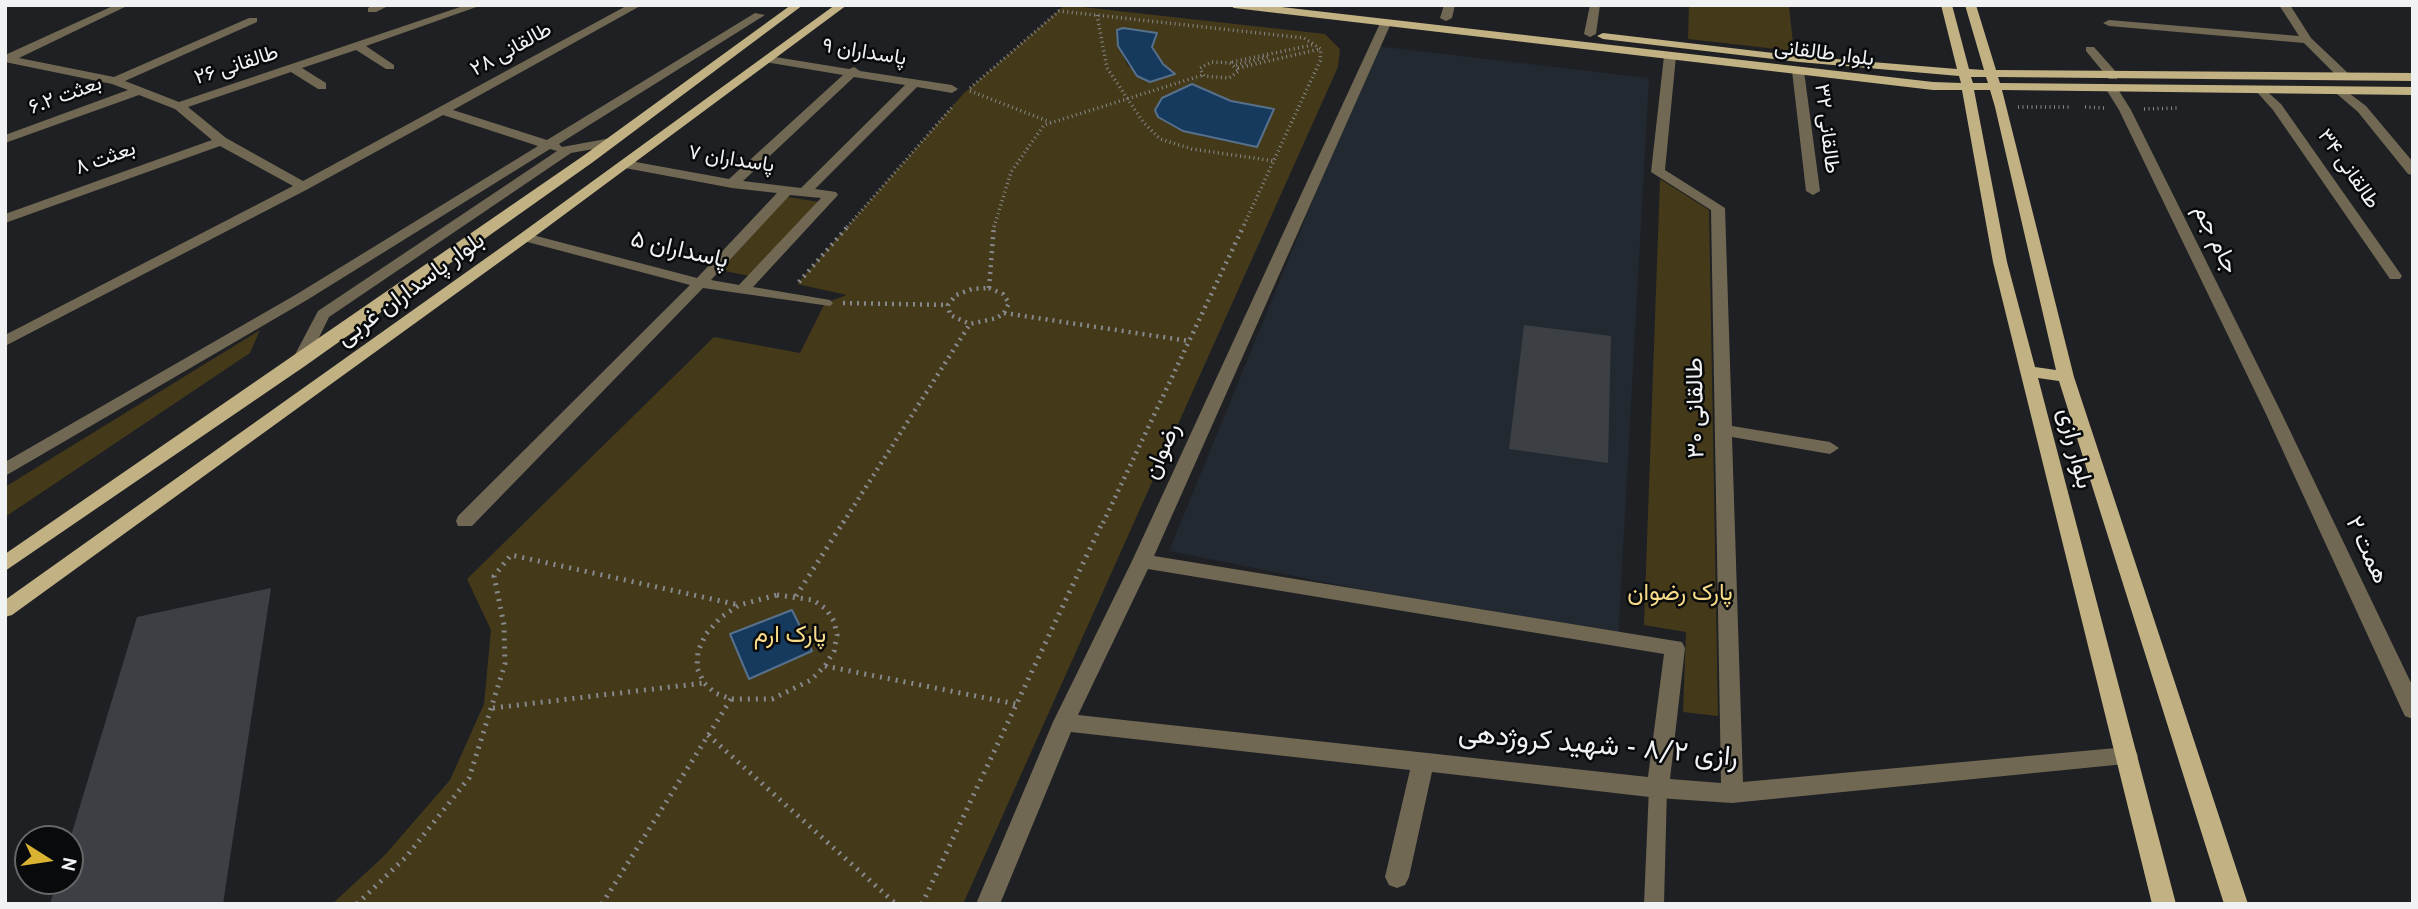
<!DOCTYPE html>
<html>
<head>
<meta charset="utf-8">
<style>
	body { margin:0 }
	#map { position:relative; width:2418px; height:909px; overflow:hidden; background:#1e2024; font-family:Overpass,sans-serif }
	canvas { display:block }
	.frame { position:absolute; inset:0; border:7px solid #f0f2f4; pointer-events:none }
	.north { position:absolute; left:14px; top:825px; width:70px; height:70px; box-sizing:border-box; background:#090a0b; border:2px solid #656768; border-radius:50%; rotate:102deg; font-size:19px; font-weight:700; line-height:28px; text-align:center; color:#f0f2f4 }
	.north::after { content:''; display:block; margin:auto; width:24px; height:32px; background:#dab333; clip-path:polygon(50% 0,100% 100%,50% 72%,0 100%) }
</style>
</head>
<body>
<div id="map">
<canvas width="2418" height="909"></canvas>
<div class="frame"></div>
<div class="north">N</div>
</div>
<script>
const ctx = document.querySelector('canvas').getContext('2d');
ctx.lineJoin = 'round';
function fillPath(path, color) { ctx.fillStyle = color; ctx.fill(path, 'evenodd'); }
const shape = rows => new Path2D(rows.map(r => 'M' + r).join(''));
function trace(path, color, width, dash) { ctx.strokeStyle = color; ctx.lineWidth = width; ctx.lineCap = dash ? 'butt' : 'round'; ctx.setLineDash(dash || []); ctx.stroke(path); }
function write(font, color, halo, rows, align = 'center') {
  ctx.font = font + ' Overpass,Vazirmatn,sans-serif'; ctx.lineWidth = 5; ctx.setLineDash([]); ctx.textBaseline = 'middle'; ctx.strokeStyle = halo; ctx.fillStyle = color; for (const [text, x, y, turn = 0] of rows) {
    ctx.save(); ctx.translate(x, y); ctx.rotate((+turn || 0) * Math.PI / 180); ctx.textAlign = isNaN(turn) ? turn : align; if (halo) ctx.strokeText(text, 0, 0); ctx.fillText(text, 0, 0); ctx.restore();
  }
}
fillPath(shape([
	[1376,46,1649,78,1618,641,1169,551]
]), '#222931');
fillPath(shape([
	[1065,5,1325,34,1340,49,1338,67,963,904,332,904,384,856,450,780,484,704,491,630,467,579,714,337,800,353,825,303,847,295,797,284,964,93],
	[1157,33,1152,47,1163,64,1175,74,1150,82,1128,66,1118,46],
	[1192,84,1231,101,1247,105,1257,147,1204,137,1168,124,1162,98],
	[1689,5,1789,7,1794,51,1688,39],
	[1660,179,1709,210,1718,716,1683,712,1686,632,1644,625],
	[788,197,819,202,749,276,715,269],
	[260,330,250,353,5,517,5,487]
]), '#443919');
const water = shape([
	[1123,28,1157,33,1152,47,1163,64,1175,74,1150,82,1137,76,1118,46,1117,30,1123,28],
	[1192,84,1231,101,1274,109,1257,147,1183,131,1158,117,1155,110,1162,98,1192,84],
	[792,610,812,651,749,679,730,634,792,610]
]);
fillPath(water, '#16395e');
trace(water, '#57708b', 2);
fillPath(shape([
	[1524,325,1611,336,1608,463,1509,449],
	[271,588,223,904,50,904,57,881,70,881,70,839,137,617]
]), '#3c3f43');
trace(shape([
	[1097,15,1107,68,1143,122,1160,139,1192,149,1274,161],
	[1212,62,1230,63,1239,71,1229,78,1204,76,1200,68,1212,62],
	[1232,62,1312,45],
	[1236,65,1268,57],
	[1238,68,1320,49],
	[970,88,1059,11,1304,38,1321,49,1320,61,1243,227],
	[970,91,1050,122],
	[2018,107,2069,107],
	[2085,107,2104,108],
	[2144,109,2177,108],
	[847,227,954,105],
	[994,227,1011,172,1044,125,1203,75]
]), '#87898c', 3.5, [1, 3.5]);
trace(shape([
	[799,282,849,225],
	[989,288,994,225],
	[989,288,1003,294,1009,303,1004,313,997,318,970,324,950,315,948,305,956,295,972,289,989,288],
	[843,303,948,305],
	[1004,313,1189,341],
	[843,523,970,324],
	[1103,523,1244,225]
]), '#87898c', 4.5, [2, 5]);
trace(shape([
	[777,595,813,600,826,609,834,621,837,635,834,651,825,666,811,680,772,699,731,699,715,693,704,683,697,668,698,651,706,634,720,618,739,605,777,595],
	[796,596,844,521],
	[825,666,1016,704],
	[493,708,704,683],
	[708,735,896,904],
	[357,904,406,857,469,778,505,664,504,625,494,576,511,555,739,605],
	[602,904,731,699],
	[922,904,1103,521]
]), '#87898c', 5, [2, 6]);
fillPath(shape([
	[1658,780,1664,783,1667,788,1664,904,1644,904,1649,788,1652,783,1658,780]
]), '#706852');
fillPath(shape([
	[115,5,129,5,19,58,114,77,249,18,257,18,257,22,125,81,179,102,466,5,482,5,366,46,394,65,394,69,386,69,356,50,302,68,326,83,326,89,318,89,291,72,188,107,226,138,303,181,628,5,642,5,453,110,547,140,755,13,765,15,559,144,562,147,611,138,616,139,616,145,571,153,329,317,305,366,293,366,291,362,318,311,557,151,550,149,307,300,5,476,5,462,297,294,538,146,443,115,308,189,5,346,5,335,293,186,220,146,5,223,5,214,212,140,175,109,139,95,5,143,5,135,128,90,112,84,5,62,5,55,115,5],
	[374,5,390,5,376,12,368,12,368,8,374,5],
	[1444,5,1455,5,1452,18,1446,21,1440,18,1444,5],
	[1590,5,1600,5,1596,34,1590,37,1584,34,1590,5],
	[2279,5,2290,5,2311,38,2349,74,2349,80,2341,80,2304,43,2109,26,2103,23,2109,20,2299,36,2279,5],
	[1382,19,1392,21,1154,556,1682,642,1685,648,1670,779,1721,783,1711,210,1651,172,1664,56,1670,53,1676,56,1665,170,1725,208,1732,426,1830,442,1839,448,1830,454,1732,437,1743,782,2127,747,2135,749,2138,756,2135,763,1732,803,1658,798,1432,772,1409,877,1405,885,1397,888,1389,885,1385,877,1410,770,1071,732,1000,904,976,904,1053,722,1132,561,1382,19],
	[1148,569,1664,654,1648,777,1078,715,1148,569],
	[2086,47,2094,47,2117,73,2117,79,2109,79,2086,51,2086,47],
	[769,56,849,69,854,67,860,71,952,85,958,89,952,93,917,87,815,189,836,192,838,195,753,287,830,300,833,303,830,306,703,288,472,526,458,526,456,521,458,516,690,285,520,240,518,237,525,233,697,278,777,193,732,188,625,168,618,164,625,160,729,179,843,75,765,62,763,60,769,56],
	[854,77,905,85,801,188,743,181,854,77],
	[790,195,821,198,739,285,711,280,790,195],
	[1798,67,1804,71,1820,191,1813,195,1806,191,1792,71,1798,67],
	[2112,85,2116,86,2131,110,2281,412,2413,687,2413,719,2405,716,2402,710,2265,412,2119,110,2106,89,2112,85],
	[2262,87,2281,104,2402,276,2400,279,2390,279,2273,110,2256,91,2262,87],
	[2341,87,2366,106,2413,162,2413,175,2408,174,2358,112,2337,94,2335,91,2341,87]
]), '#706852');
fillPath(shape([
	[791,5,803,5,593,162,305,366,5,571,5,554,583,156,791,5],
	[835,5,847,5,530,240,12,615,5,617,5,600,520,234,835,5],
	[1229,5,1264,5,1933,82,1961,83,1959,76,1799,62,1603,39,1597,36,1603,33,1799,56,1957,69,1941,5,1952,5,1969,69,1984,70,1965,5,1976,5,1996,70,2413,73,2413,81,1998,77,2000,83,2413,87,2413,95,2002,90,2074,377,2248,904,2224,904,2059,381,2038,378,2176,904,2152,904,1993,262,1962,90,1933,90,1234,8,1229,5],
	[1971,77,1986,77,1988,83,1973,83,1971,77],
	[1974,90,1990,90,1995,107,2056,370,2035,367,2007,262,1974,90]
]), '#c2b182');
write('21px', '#f0f2f4', '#090a0b', [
	["طالقانی ۲۸",512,51,-29],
	["پاسداران ۹",864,54,9],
	["بلوار طالقانی",1824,55,7],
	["طالقانی ۲۶",237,67,-18],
	["بعثت ۶.۲",66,97,-20],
	["طالقانی ۳۲",1825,129,83],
	["بعثت ۸",106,160,-20],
	["پاسداران ۷",731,161,9],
	["طالقانی ۳۴",2347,170,55]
]);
write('24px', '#f0f2f4', '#090a0b', [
	["جام جم",2214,240,64],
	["پاسداران ۵",679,252,13],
	["بلوار پاسداران غربی",412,291,-36],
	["طالقانی ۳۰",1698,408,-91],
	["بلوار رازی",2073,449,76],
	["رضوان",1164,452,-66],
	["همت ۲",2365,551,65]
]);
write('24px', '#f8db88', '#090a0b', [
	["پارک رضوان",1680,595],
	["پارک ارم",790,637]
]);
write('28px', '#f0f2f4', '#090a0b', [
	["رازی ۸/۲ - شهید کروژدهی",1598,748,5]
]);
</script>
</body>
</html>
